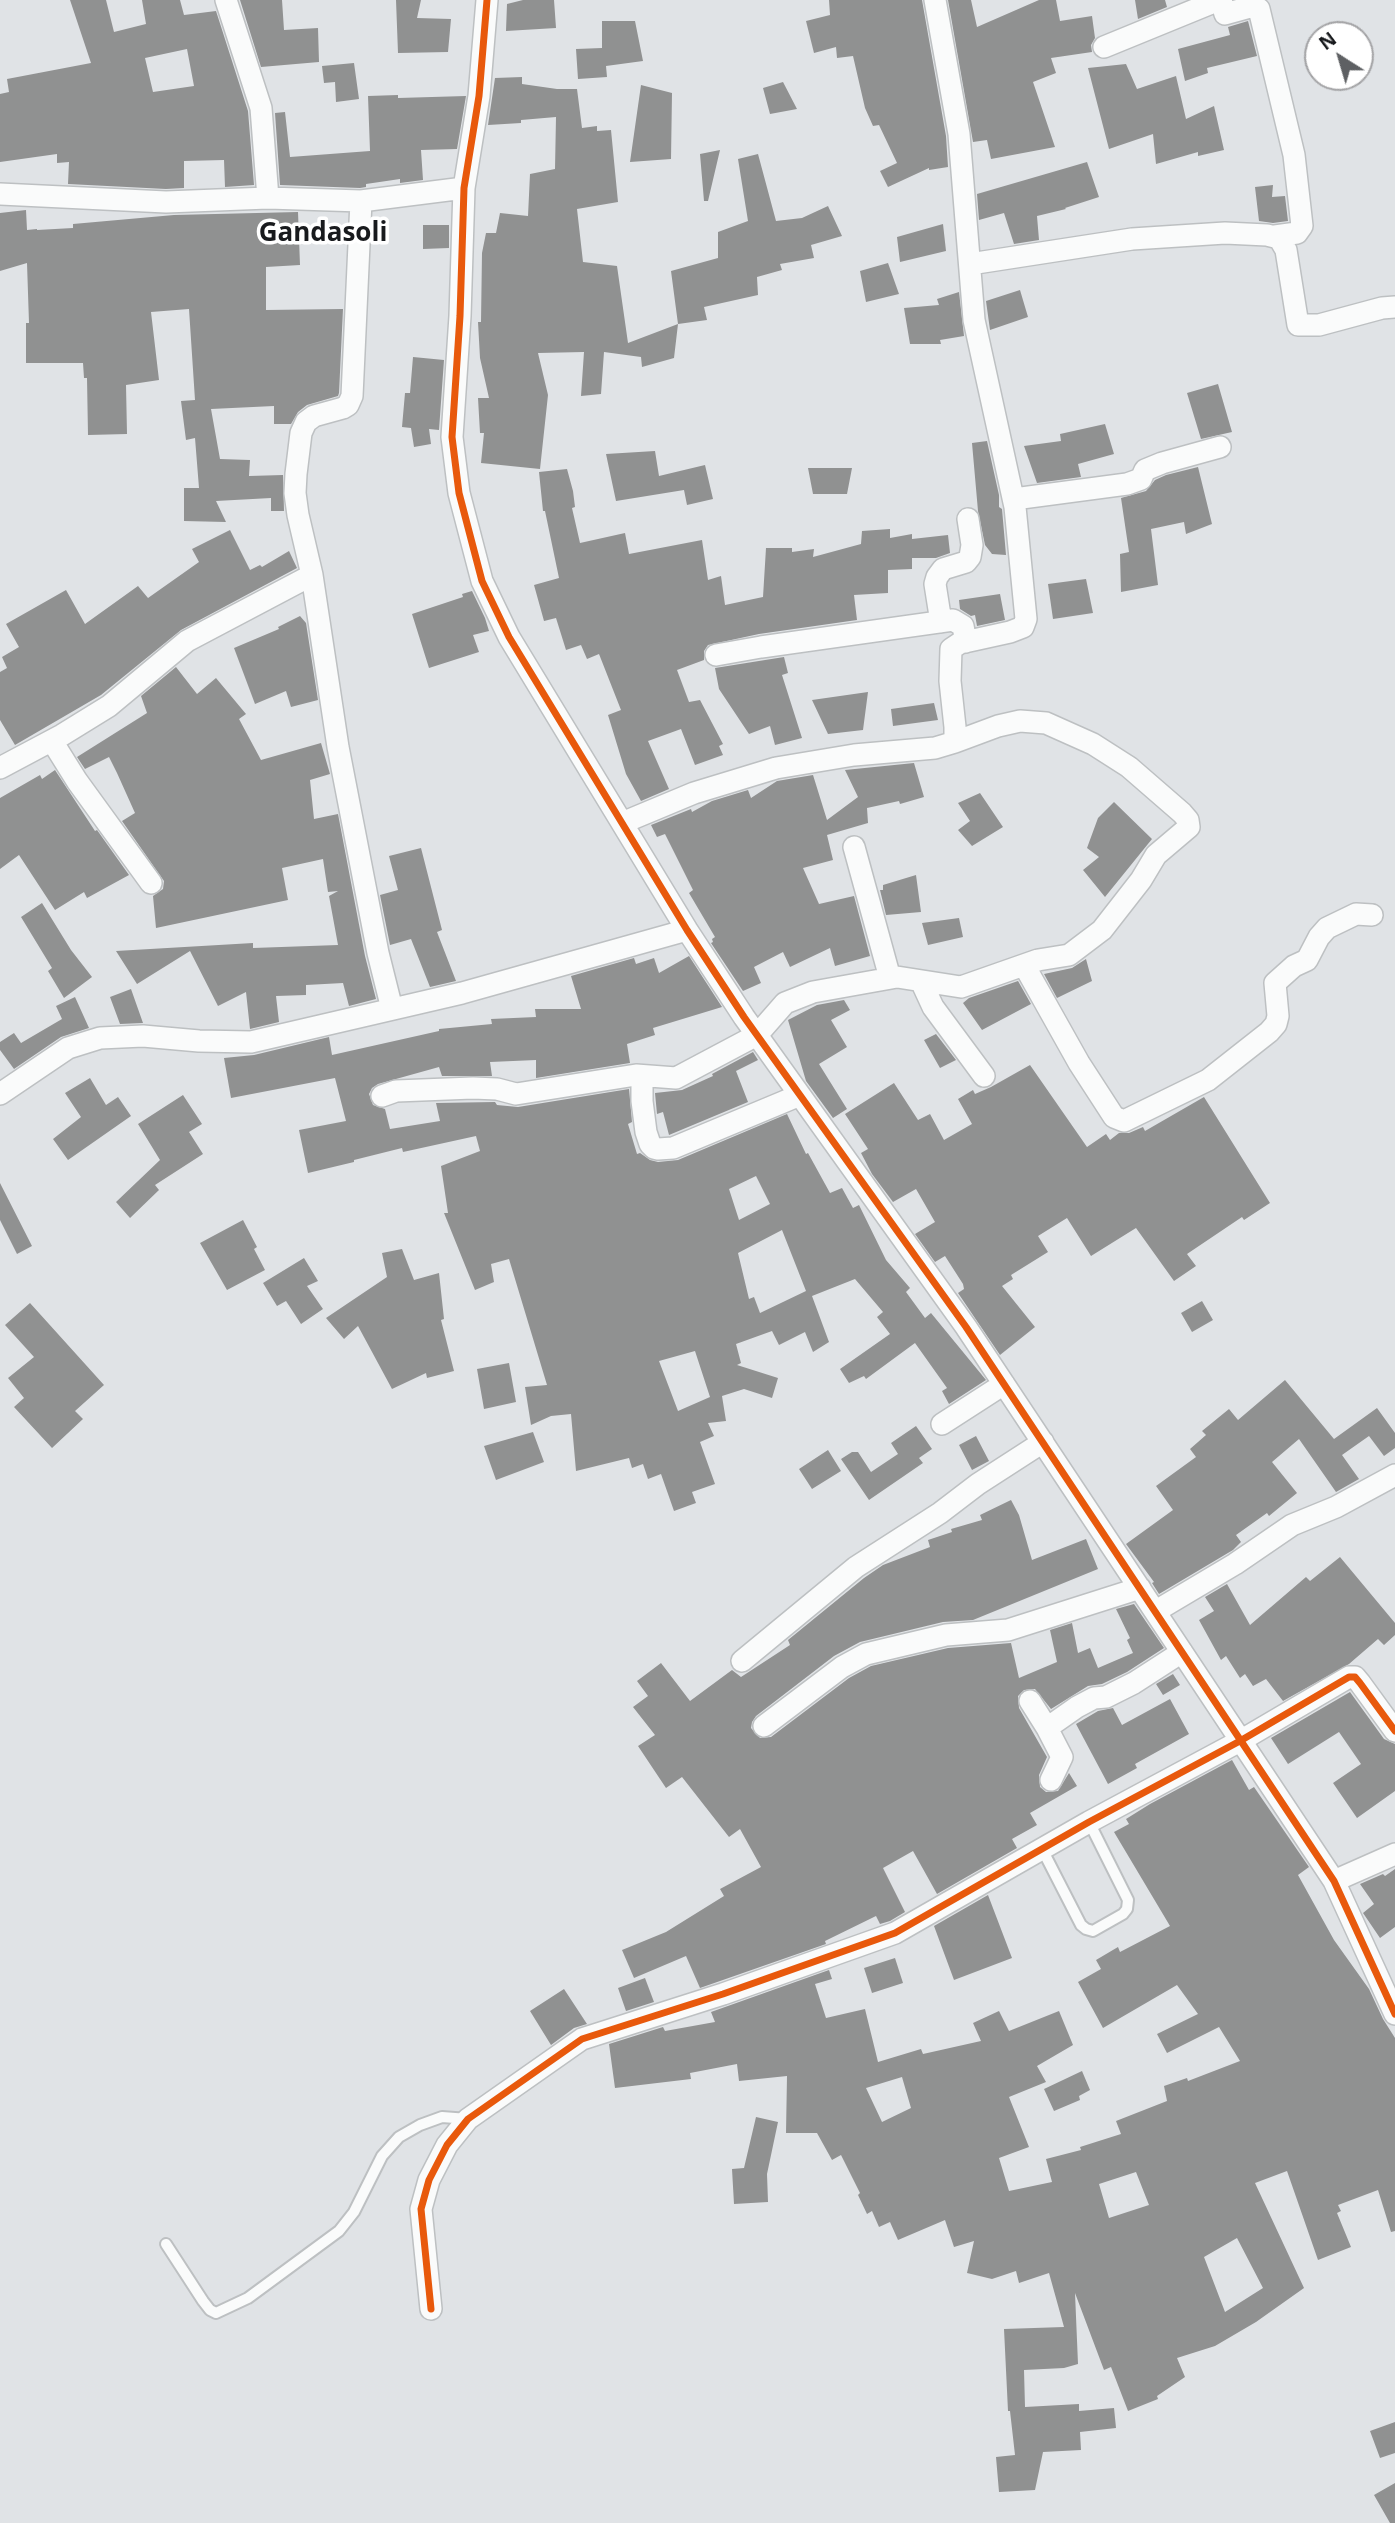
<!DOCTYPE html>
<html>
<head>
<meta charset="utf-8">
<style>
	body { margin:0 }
	#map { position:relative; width:1395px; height:2523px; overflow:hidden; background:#e0e3e6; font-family:"Open Sans",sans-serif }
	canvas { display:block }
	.north { position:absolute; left:1304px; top:21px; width:70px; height:70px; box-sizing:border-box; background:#fff; border:2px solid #a3a3a5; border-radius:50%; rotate:323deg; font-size:19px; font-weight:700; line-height:28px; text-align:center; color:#181a1d }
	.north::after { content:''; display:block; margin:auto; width:24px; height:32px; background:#5e6063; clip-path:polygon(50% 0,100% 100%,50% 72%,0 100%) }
</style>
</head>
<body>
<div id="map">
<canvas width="1395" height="2523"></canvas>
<div class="north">N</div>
</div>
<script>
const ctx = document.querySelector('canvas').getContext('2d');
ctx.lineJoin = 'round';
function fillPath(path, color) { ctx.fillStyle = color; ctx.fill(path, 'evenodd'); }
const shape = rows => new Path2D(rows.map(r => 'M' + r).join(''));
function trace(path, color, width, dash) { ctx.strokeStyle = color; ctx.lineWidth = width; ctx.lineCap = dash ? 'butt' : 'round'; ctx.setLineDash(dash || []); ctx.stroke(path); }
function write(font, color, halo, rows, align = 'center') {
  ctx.font = font + ' "Open Sans",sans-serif'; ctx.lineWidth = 7; ctx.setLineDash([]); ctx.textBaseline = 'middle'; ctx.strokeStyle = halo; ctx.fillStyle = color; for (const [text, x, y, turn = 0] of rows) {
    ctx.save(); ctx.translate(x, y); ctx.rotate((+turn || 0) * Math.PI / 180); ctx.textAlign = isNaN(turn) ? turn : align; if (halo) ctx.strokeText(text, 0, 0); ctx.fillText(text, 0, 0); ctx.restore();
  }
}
fillPath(shape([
	[70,0,106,0,114,32,146,24,142,0,180,0,184,15,216,11,248,111,254,185,225,187,224,160,184,161,184,188,166,189,68,184,69,162,57,163,57,154,0,162,0,94,9,92,7,79,91,63],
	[187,49,194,86,153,92,145,58],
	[240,0,282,0,284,30,318,28,319,62,261,67],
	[396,0,421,0,417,18,451,19,448,52,398,53],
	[523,0,554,0,556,28,506,31,507,4],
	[829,0,922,0,946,136,948,167,929,170,929,168,888,187,880,171,897,163,879,125,873,126,865,108,853,56,837,58,836,47,814,53,806,21,830,15],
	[948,0,971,0,977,27,1039,0,1056,0,1060,21,1092,16,1095,38,1091,45,1092,52,1051,58,1056,73,1033,82,1055,147,991,159,987,140,973,142],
	[1135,0,1165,0,1167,7,1138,19],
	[602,21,635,21,643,61,606,66,607,77,578,79,576,49,602,48],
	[1248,21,1257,56,1207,68,1208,73,1185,81,1178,49,1230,35,1228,27],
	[354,63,359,99,336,102,335,82,324,83,322,66],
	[1126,64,1137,89,1176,76,1186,119,1214,106,1224,150,1198,156,1198,152,1156,164,1153,134,1109,149,1088,68],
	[522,77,522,84,557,89,577,89,582,128,597,126,597,131,611,130,618,202,577,209,583,262,617,266,628,343,678,324,674,358,642,367,641,357,604,352,601,394,581,396,584,352,538,353,548,395,540,469,481,463,484,433,480,433,478,398,489,398,480,358,478,322,481,322,482,253,486,233,496,233,500,213,528,216,530,174,555,169,556,117,521,120,521,123,488,125,495,78],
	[783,82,797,109,770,114,763,88],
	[641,85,672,93,671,159,630,162],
	[398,95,398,98,466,96,457,149,421,150,423,180,400,183,400,179,366,184,366,187,360,188,280,185,275,113,285,112,290,157,370,151,368,96],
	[720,150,708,201,704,201,700,154],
	[758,154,776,221,802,218,828,206,842,236,811,245,814,258,780,264,782,270,757,277,758,295,704,307,707,320,678,324,671,271,718,258,718,232,748,221,738,159],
	[1087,162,1099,197,1065,208,1066,209,1037,216,1039,240,1014,244,1004,213,979,220,977,194],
	[1273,185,1272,197,1285,196,1288,221,1273,223,1259,221,1255,187],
	[26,210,27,230,37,229,37,230,73,228,73,224,174,215,298,212,300,265,266,267,266,310,343,309,339,393,338,396,307,405,298,412,291,424,274,424,274,406,211,409,220,459,250,460,249,476,283,475,284,511,271,511,271,498,216,501,226,522,184,521,184,488,199,488,195,438,186,440,181,401,195,400,189,309,151,312,159,380,126,385,127,434,88,435,87,378,84,378,83,363,26,363,26,323,29,323,27,263,0,271,0,213],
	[943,224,946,251,900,262,897,237],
	[423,225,449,225,449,248,423,249],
	[888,263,899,294,866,302,860,271],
	[1020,290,1028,317,990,330,986,301],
	[959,292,964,336,940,340,941,344,910,344,904,308,939,305,937,299],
	[413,357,444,360,439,430,429,429,431,444,414,447,411,428,402,427,405,393,410,393],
	[1218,384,1232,432,1201,439,1187,393],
	[1105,424,1114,454,1078,464,1081,477,1037,483,1024,446,1061,441,1060,434],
	[987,441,999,495,999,507,1002,509,1006,555,992,554,985,545,978,511,972,443],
	[655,451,659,476,705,465,713,499,687,505,684,490,616,501,606,454],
	[1198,467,1212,524,1186,534,1184,522,1151,529,1158,585,1121,592,1120,554,1129,552,1121,498,1146,491,1155,480,1166,475],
	[808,468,852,468,847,494,813,494],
	[567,469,573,491,575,507,572,508,580,543,625,533,629,554,702,540,708,580,721,576,725,605,763,597,766,548,792,548,792,552,814,549,813,557,861,544,862,531,890,529,890,538,912,534,912,539,948,535,950,553,936,558,912,558,912,569,888,570,888,593,854,595,857,620,759,634,708,645,704,651,704,660,677,670,689,702,700,700,723,744,719,746,723,755,695,765,681,729,648,741,669,789,641,801,626,774,608,715,621,710,599,654,587,659,581,645,566,650,556,618,544,621,534,585,559,578,545,511,543,511,539,472],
	[230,530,250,570,260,565,262,567,289,551,297,568,181,630,101,695,15,745,0,720,0,672,7,668,2,657,19,647,6,624,66,590,85,624,138,586,148,598,199,562,192,549],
	[1086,579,1093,613,1053,619,1048,584],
	[472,591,485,618,489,631,473,635,479,652,429,668,412,614,463,597,462,594],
	[1000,594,1005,620,977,626,975,615,971,616,960,609,959,600],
	[300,616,306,623,318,700,291,707,286,691,255,704,234,648,279,629,278,627],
	[784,657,788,673,782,675,802,738,775,745,770,726,749,734,719,689,715,668],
	[176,667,197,694,216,678,246,714,239,719,261,760,321,743,330,774,310,780,314,819,338,814,365,956,376,999,349,1006,343,983,306,985,306,995,276,996,279,1022,250,1029,246,992,218,1006,190,951,137,984,116,951,253,943,253,948,338,945,329,896,338,891,328,892,323,859,282,868,288,900,156,928,153,896,163,889,164,881,122,821,135,813,117,773,109,757,85,769,77,757,147,713,141,696],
	[868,692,863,730,828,734,812,700],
	[934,703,938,720,893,726,891,709],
	[914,763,924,797,900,804,899,801,867,808,868,823,827,835,833,860,803,868,819,904,854,896,870,956,835,966,830,948,790,967,783,952,754,967,761,983,743,991,711,943,713,942,712,939,715,937,689,893,693,890,665,834,657,837,651,825,691,809,692,812,712,801,748,790,751,798,777,781,813,775,827,820,858,797,845,770],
	[55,770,95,831,97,830,129,875,87,898,84,892,55,910,19,855,0,869,0,798,40,775,42,779],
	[980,793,1003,827,972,846,958,830,970,821,958,803],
	[1114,802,1152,839,1105,897,1083,870,1099,857,1087,848,1098,818],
	[421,848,442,930,437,932,456,981,430,987,411,939,390,945,380,895,398,890,389,856],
	[916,875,921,912,886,915,880,890,883,890,883,885],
	[42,903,71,950,92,977,64,998,48,971,52,968,21,917],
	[959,918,963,937,928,945,922,923],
	[689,956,722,1007,653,1028,655,1035,627,1044,630,1063,536,1078,536,1060,490,1062,492,1076,442,1076,439,1067,378,1084,372,1088,369,1094,373,1105,385,1109,390,1129,440,1121,436,1103,495,1102,497,1105,518,1107,629,1089,632,1122,628,1124,637,1154,640,1153,650,1160,658,1162,678,1160,787,1114,806,1154,808,1153,830,1193,842,1188,853,1208,859,1205,886,1260,910,1288,906,1292,925,1318,931,1313,986,1380,949,1404,942,1391,947,1388,915,1343,866,1379,864,1376,849,1383,840,1369,890,1334,877,1317,883,1312,855,1279,812,1296,829,1342,813,1352,805,1332,779,1345,772,1331,736,1344,741,1363,737,1365,778,1378,772,1398,744,1389,722,1396,726,1421,708,1423,714,1436,700,1442,715,1484,692,1492,696,1503,674,1511,661,1474,648,1479,643,1464,632,1468,629,1458,576,1471,571,1414,551,1416,531,1425,525,1387,547,1385,509,1259,491,1264,494,1282,475,1290,444,1213,448,1213,441,1166,480,1151,476,1136,403,1152,402,1148,354,1160,354,1162,308,1173,299,1130,346,1121,335,1078,231,1098,224,1058,254,1055,329,1037,332,1055,439,1031,439,1029,492,1024,491,1019,536,1017,535,1009,581,1009,571,976,634,958,636,964,654,958,659,973],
	[756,1176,770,1204,739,1220,729,1189],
	[782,1230,806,1291,760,1313,754,1297,749,1299,738,1253],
	[695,1351,710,1397,678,1411,659,1361],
	[1086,959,1092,981,1057,998,1044,974,1072,968],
	[1018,981,1031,1004,982,1030,963,1003,969,998],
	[131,989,143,1023,120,1024,110,997],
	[75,997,89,1028,61,1037,14,1069,0,1050,0,1042,14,1033,21,1043,62,1019,56,1006],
	[844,1000,850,1010,831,1020,847,1047,819,1064,847,1109,833,1118,806,1081,788,1020,817,1005],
	[936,1034,956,1060,940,1068,924,1040],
	[753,1052,758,1060,736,1071,748,1102,669,1135,663,1112,657,1114,655,1093,682,1090,713,1076,712,1074],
	[1030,1065,1087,1147,1106,1134,1110,1140,1119,1133,1129,1133,1143,1127,1145,1131,1204,1097,1270,1203,1244,1220,1242,1217,1187,1254,1196,1266,1174,1281,1136,1228,1091,1256,1067,1218,1038,1236,1048,1252,1011,1275,1013,1279,1002,1286,1035,1327,1000,1355,958,1293,964,1289,963,1284,945,1256,935,1262,915,1234,935,1222,916,1189,893,1202,872,1174,861,1153,868,1149,845,1114,894,1083,918,1120,930,1114,944,1140,972,1124,958,1099,973,1090,975,1094,991,1087],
	[90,1078,106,1105,118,1097,131,1116,68,1160,53,1139,81,1117,65,1093],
	[183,1095,202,1124,189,1132,203,1154,155,1185,159,1190,130,1218,116,1202,160,1160,138,1124],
	[0,1183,32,1246,17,1254,0,1220],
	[243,1220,257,1247,254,1249,265,1270,227,1290,200,1243],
	[402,1249,414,1280,439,1273,444,1319,441,1320,454,1371,427,1378,426,1373,392,1389,358,1326,344,1339,326,1318,387,1277,382,1253],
	[304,1258,318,1281,307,1286,323,1309,301,1324,286,1301,277,1306,263,1283],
	[1202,1301,1213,1320,1192,1332,1181,1313],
	[30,1303,104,1385,75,1411,83,1419,52,1448,14,1407,24,1398,8,1378,34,1357,5,1325],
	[509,1363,516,1402,484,1409,477,1369],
	[1285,1380,1334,1439,1377,1408,1395,1433,1395,1448,1384,1456,1369,1436,1342,1455,1359,1479,1336,1492,1299,1439,1272,1462,1297,1493,1269,1516,1267,1513,1236,1535,1241,1542,1233,1550,1159,1594,1152,1583,1154,1582,1126,1544,1173,1510,1156,1486,1196,1457,1190,1449,1206,1435,1202,1431,1229,1409,1238,1420],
	[916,1426,932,1449,919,1458,923,1463,869,1500,841,1459,852,1452,858,1452,871,1472,898,1454,891,1443],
	[533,1432,544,1462,496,1480,484,1446],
	[976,1436,989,1461,972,1470,959,1445],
	[828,1450,841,1471,812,1489,799,1469],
	[1011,1500,1019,1515,1032,1560,1086,1539,1098,1569,973,1620,943,1622,860,1642,834,1656,756,1716,752,1722,751,1728,760,1738,771,1737,849,1678,871,1666,948,1648,1011,1643,1019,1678,1057,1662,1050,1630,1072,1623,1078,1653,1090,1648,1098,1668,1133,1653,1127,1640,1130,1638,1116,1609,1134,1604,1164,1648,1127,1672,1102,1684,1088,1686,1051,1709,1035,1689,1024,1690,1018,1696,1019,1708,1047,1757,1039,1775,1040,1787,1046,1792,1058,1791,1069,1773,1077,1786,1030,1813,1037,1825,1012,1839,1017,1848,937,1894,913,1851,883,1868,905,1912,890,1921,880,1924,876,1916,825,1941,826,1944,700,1988,686,1956,634,1978,622,1950,666,1932,724,1896,720,1889,761,1867,740,1829,729,1837,682,1777,666,1788,638,1746,655,1735,633,1707,648,1696,637,1681,661,1663,690,1701,732,1670,741,1677,790,1645,788,1640,864,1578,883,1565,930,1547,928,1540,952,1532,951,1529,982,1520,980,1515],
	[1340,1557,1395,1623,1395,1635,1384,1645,1378,1639,1349,1664,1283,1701,1266,1679,1253,1686,1245,1674,1240,1678,1226,1656,1221,1660,1199,1620,1214,1611,1205,1597,1227,1584,1250,1625,1306,1577,1310,1581],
	[1173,1674,1180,1685,1163,1695,1156,1684],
	[1350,1692,1384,1739,1395,1744,1395,1791,1357,1818,1333,1783,1361,1764,1339,1732,1288,1764,1271,1738],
	[1170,1699,1189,1734,1135,1764,1137,1768,1108,1784,1076,1724,1098,1711,1113,1708,1122,1725],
	[1232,1760,1249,1790,1254,1787,1309,1867,1298,1875,1334,1940,1369,1989,1383,2019,1395,2038,1395,2231,1391,2232,1378,2190,1338,2205,1341,2211,1337,2213,1351,2247,1318,2260,1287,2171,1255,2183,1304,2288,1256,2322,1215,2346,1177,2358,1185,2377,1157,2396,1158,2399,1128,2411,1111,2367,1104,2370,1075,2293,1078,2364,1064,2368,1024,2370,1025,2407,1079,2404,1079,2411,1114,2408,1116,2428,1080,2432,1081,2450,1043,2452,1035,2490,999,2492,996,2457,1015,2455,1010,2411,1008,2411,1004,2329,1064,2327,1049,2273,1019,2283,1016,2271,992,2279,967,2273,974,2241,954,2247,945,2220,898,2240,890,2222,879,2227,872,2211,867,2214,858,2195,860,2193,841,2155,832,2160,817,2133,786,2133,787,2076,739,2081,737,2064,690,2073,691,2079,615,2088,609,2044,663,2027,665,2031,715,2022,711,2012,829,1970,832,1979,815,1984,826,2018,865,2009,878,2062,921,2049,923,2054,981,2041,973,2023,999,2011,1009,2031,1059,2011,1073,2045,1037,2066,1046,2082,1009,2097,1029,2147,999,2158,1009,2191,1052,2182,1046,2159,1081,2150,1080,2147,1121,2134,1116,2121,1167,2101,1164,2086,1187,2078,1188,2081,1240,2061,1219,2027,1167,2053,1157,2034,1198,2014,1177,1985,1103,2028,1078,1982,1101,1969,1096,1960,1118,1947,1120,1952,1170,1926,1114,1832,1129,1824,1126,1819,1150,1804],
	[902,2077,911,2108,882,2122,866,2088],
	[1136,2172,1149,2205,1109,2218,1099,2184],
	[1237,2238,1263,2288,1225,2312,1204,2257],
	[1395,1869,1395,1927,1380,1938,1363,1913,1374,1904,1360,1884,1383,1874,1385,1876],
	[988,1895,1012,1958,954,1980,934,1926],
	[895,1958,903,1983,872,1993,864,1968],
	[645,1978,654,2002,626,2011,618,1988],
	[564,1989,587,2024,574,2028,551,2045,530,2011],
	[1082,2071,1090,2090,1079,2096,1080,2100,1054,2111,1044,2089],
	[756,2117,778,2122,767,2174,768,2202,734,2204,732,2169,744,2168],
	[1395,2422,1395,2453,1380,2458,1370,2431],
	[1395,2483,1395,2523,1390,2523,1374,2495]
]), '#909191');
const service = shape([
	[1042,1849,1081,1925,1086,1929,1093,1931,1123,1914,1127,1909,1128,1900,1089,1822],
	[166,2244,203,2301,210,2310,216,2313,248,2298,339,2231,354,2212,382,2156,399,2137,420,2125,442,2117,468,2119]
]);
const minor = shape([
	[226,0,261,108,268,198],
	[487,0,479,96,464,188,460,316,452,437,459,493,482,581,509,637,687,930,744,1017,966,1327,1334,1881,1395,2014],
	[1221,0,1225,14,1254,6,1259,9,1294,155,1302,226,1297,233,1275,236],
	[1104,47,1219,0],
	[0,194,166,202,268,198,361,201],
	[970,264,1132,239,1225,233,1267,235,1279,238,1286,250,1298,325,1319,325,1382,308,1395,307],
	[1014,499,1127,484,1141,479,1145,470,1162,463,1220,447],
	[941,622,935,584,937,577,943,569,966,562,970,557,972,545,968,519],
	[716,655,761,647,953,620,963,626,966,642],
	[52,741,77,781,151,883],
	[0,768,62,735,109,706,187,641,312,575],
	[622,823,694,793,776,768,854,755,935,748,955,742,955,727,950,681,951,649,960,643,1010,632,1023,627,1026,619,1015,507,974,320,959,134,935,0],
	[854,847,890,978],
	[1024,965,1079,1063,1114,1117,1124,1121,1208,1080,1269,1032,1276,1024,1278,1016,1275,983,1294,966,1307,960,1319,937,1327,928,1356,914,1372,915],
	[921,981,933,1007,984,1076],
	[392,1009,378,953,338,747,312,575,298,515,295,493,296,474,301,433,306,422,314,416,343,408,348,405,352,396,361,201,464,188],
	[642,1076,642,1101,646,1132,650,1144,654,1148,658,1149,673,1148,800,1095],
	[0,1094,68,1048,100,1038,143,1036,199,1041,251,1042,462,993,687,930],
	[382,1096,396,1091,473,1088,497,1089,516,1094,636,1075,676,1078,757,1035,785,1003,813,992,897,977,961,987,1038,960,1069,955,1102,930,1141,880,1156,855,1189,827,1188,820,1182,813,1129,767,1093,744,1046,723,1020,721,998,726,955,742],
	[942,1424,1004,1384],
	[1156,1611,1235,1564,1292,1525,1336,1507,1395,1475],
	[742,1661,856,1567,940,1513,978,1484,1043,1442],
	[1030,1701,1047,1728],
	[764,1726,842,1667,866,1654,946,1635,1008,1630,1140,1588],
	[1051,1780,1062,1757,1047,1728,1077,1707,1094,1698,1106,1697,1134,1683,1182,1652],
	[1334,1881,1395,1854],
	[431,2309,421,2209,429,2180,447,2145,468,2119,582,2039,723,1994,895,1933,1089,1822,1240,1741,1349,1677,1355,1677,1360,1683,1395,1731]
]);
trace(service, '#bdc0c2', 14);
trace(minor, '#bdc0c2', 24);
trace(service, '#fafbfb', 10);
trace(minor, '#fafbfb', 21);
trace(shape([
	[487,0,479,96,464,188,460,316,452,437,459,493,482,581,509,637,687,930,744,1017,966,1327,1334,1881,1395,2014],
	[431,2309,421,2209,429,2180,447,2145,468,2119,582,2039,723,1994,895,1933,1089,1822,1240,1741,1349,1677,1355,1677,1360,1683,1395,1731]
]), '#e8590c', 7);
write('bold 26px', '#181a1d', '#fff', [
	["Gandasoli",323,234]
]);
</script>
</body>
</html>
